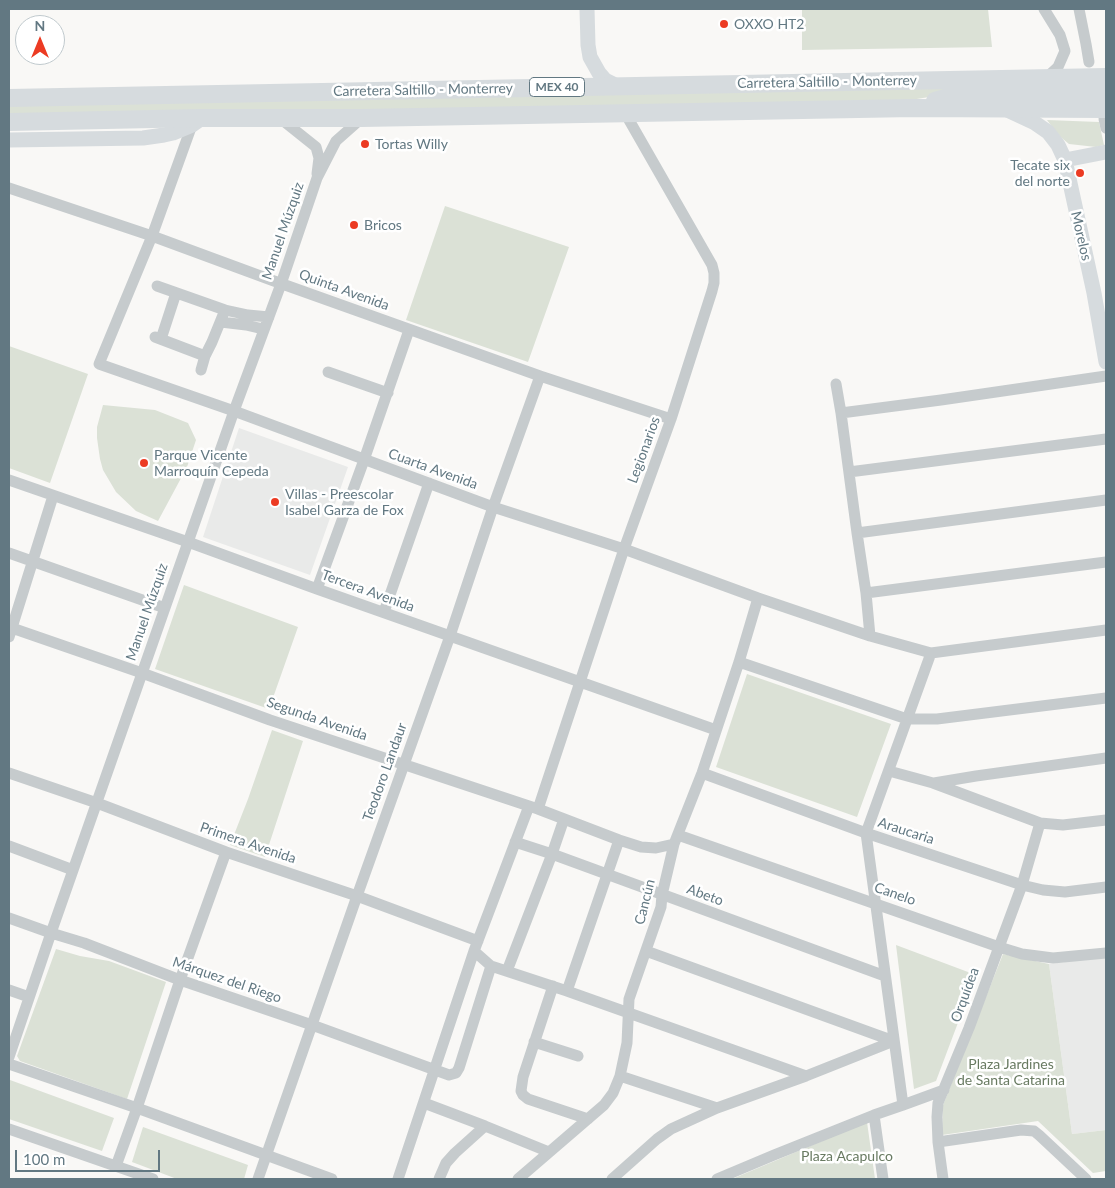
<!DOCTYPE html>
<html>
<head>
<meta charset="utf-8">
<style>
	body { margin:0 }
	#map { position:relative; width:1115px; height:1188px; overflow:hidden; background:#f9f8f6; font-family:Lato,sans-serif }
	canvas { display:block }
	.frame { position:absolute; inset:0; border:10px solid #627882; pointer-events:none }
	.north { position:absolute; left:15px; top:15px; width:50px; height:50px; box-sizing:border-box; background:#fff; border:1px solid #c0c9cd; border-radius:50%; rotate:0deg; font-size:14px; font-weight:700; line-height:20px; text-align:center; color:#627882 }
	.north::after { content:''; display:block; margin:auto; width:18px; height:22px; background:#ec3b23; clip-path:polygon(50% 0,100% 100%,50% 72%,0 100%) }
	.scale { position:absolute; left:15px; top:1150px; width:145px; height:22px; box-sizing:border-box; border:2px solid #627882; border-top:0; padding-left:6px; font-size:15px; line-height:18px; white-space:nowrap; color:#627882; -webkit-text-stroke:4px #fff; paint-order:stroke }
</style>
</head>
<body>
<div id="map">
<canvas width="1115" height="1188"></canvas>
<div class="frame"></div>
<div class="north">N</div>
<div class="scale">100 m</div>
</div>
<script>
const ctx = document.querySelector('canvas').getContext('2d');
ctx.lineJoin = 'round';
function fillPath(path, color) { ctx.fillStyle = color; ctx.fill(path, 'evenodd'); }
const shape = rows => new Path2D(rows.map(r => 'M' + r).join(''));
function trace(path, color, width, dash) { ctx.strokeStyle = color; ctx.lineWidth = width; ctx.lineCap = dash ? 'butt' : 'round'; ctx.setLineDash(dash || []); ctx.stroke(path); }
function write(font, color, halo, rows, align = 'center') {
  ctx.font = font + ' Lato,sans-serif'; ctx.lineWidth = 5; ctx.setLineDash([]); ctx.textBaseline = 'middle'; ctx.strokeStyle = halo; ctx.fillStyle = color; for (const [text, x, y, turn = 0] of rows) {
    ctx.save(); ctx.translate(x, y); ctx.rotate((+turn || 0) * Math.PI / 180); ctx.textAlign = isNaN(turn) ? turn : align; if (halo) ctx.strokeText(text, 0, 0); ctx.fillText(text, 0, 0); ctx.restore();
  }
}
fillPath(shape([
	[239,428,348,467,310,575,203,537],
	[1106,957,1106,1130,1072,1134,1049,964]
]), '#e9eae9');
fillPath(shape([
	[802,9,988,9,992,47,802,50],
	[1035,83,967,91,904,101,535,109,9,114,9,105],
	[1047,120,1099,122,1104,145,1096,147,1069,144,1058,135],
	[445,206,569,247,528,362,406,320],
	[9,346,88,374,50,483,9,468],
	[103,405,155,410,188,423,196,440,187,467,158,521,136,511,116,492,103,470,100,459,97,438,97,427],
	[184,585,298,627,269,709,155,669],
	[747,674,891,724,857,817,716,767],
	[272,730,303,741,265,857,230,845,248,799],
	[896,945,976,975,936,1081,914,1089],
	[56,949,80,956,109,961,166,982,127,1099,20,1061,17,1056],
	[1003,954,1049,964,1072,1134,1106,1130,1106,1171,1093,1173,1038,1121,942,1135,943,1105],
	[10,1080,114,1118,102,1151,9,1119,9,1085],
	[867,1122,875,1179,732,1179],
	[143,1127,248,1165,244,1179,177,1179,132,1162]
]), '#dbe1d6');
trace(shape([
	[1044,9,1060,35,1065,51,1058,67,1046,78],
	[1079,9,1086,44,1089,62],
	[281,119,316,147,319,158,317,174],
	[1104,119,1106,128],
	[192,125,152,236,99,364,234,411,493,507,624,549,758,598,870,636,931,653,1106,630],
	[9,188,152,236,274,281,540,376,671,419],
	[157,286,225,310,248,315,269,317],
	[221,322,246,325,263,329],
	[155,337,205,356],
	[161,339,176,293],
	[201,370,205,356,212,342,225,310],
	[328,372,388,393],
	[836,384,841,413,857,533,866,593,870,636],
	[841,413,941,400,1106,376],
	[849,472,1106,439],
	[9,480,188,542,317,589,716,730],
	[857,533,1106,500],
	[9,553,165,608],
	[317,589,364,460,409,330],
	[866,593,1106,562],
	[384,612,429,483],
	[9,627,142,673,270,720,538,809,619,840,641,847,656,848,674,844],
	[9,637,53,496],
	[931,653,866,833,903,1105,944,1090],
	[739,662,907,719,937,719,1106,698],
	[889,771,933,783,1040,823,1063,825,1106,820],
	[9,773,97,803,226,852,357,896,478,941],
	[702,773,866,833,1022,885,1043,890,1065,892,1106,887],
	[934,783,976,776,1106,758],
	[538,809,624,549,671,419,712,291,714,283,714,273,712,265,625,113],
	[678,835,999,947,1022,954,1053,958,1106,953],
	[515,842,552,854,885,976],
	[9,846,73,870],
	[9,918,51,933,84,943,180,980,312,1025,449,1075,456,1073,459,1068,491,966],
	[474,951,491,966,567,991,806,1076],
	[646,951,877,1035,894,1041],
	[507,971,552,854,564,819],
	[553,986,523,1077,521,1091,523,1095,528,1099,588,1119],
	[9,990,29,997],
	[567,991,619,840],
	[534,1042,578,1056],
	[9,1057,51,933,234,411,281,284,317,178,336,141,362,118],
	[9,1064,137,1108,332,1179],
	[620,1076,717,1108],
	[424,1103,485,1126,549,1152],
	[874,1115,883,1179],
	[9,1129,153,1179],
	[938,1142,1021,1130,1034,1131,1039,1135,1086,1179],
	[116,1166,137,1108,180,980,226,852],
	[258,1179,357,896,450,636,493,507,540,376],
	[398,1179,474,951,529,806],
	[439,1179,446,1163,455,1153,485,1126],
	[518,1179,604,1105,613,1093,620,1076,627,1043,629,999,661,907,662,895,674,844,702,773,739,662,758,598],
	[612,1179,657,1139,671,1129,717,1108,806,1076,894,1041],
	[717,1179,774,1155,874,1115,903,1105],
	[943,1179,938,1142,937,1117,938,1103,969,1028,1022,885,1040,823]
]), '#c6cbcd', 11);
trace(shape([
	[587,9,588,45,590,57,599,73,605,80,617,86],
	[1005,109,1035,123,1048,132,1058,145,1065,160,1094,293,1106,362],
	[9,140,143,138,164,135,173,133,192,125,202,118],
	[1065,160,1106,152]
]), '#d6dbde', 15);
trace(shape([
	[9,98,1106,77],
	[935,101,949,97,984,93,1106,92],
	[9,122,202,118,362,118,913,108,1106,109]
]), '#d6dbde', 18);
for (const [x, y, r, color] of [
	[724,24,5,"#ec3b23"],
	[365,144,5,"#ec3b23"],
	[1080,173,5,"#ec3b23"],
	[354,225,5,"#ec3b23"],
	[144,463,5,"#ec3b23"],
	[275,502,5,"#ec3b23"]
]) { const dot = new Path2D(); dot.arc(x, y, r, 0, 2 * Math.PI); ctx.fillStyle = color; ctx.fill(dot); trace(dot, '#fff', 2); }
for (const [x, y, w] of [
	[557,87,55]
]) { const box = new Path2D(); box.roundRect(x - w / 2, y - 9.5, w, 19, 4); ctx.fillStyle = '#fff'; ctx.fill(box); trace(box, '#627882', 1); }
write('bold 12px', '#627882', null, [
	["MEX 40",557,87]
]);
write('14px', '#627882', '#fff', [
	["OXXO HT2",734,24],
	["Tortas Willy",375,144],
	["Tecate six",1070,165,"right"],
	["del norte",1070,181,"right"],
	["Bricos",364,225],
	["Parque Vicente",154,455],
	["Marroquín Cepeda",154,471],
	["Villas - Preescolar",285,494],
	["Isabel Garza de Fox",285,510]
], 'left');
write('14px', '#627882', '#fff', [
	["Carretera Saltillo - Monterrey",827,82,-1],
	["Carretera Saltillo - Monterrey",423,90,-1],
	["Manuel Múzquiz",283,231,-71],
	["Morelos",1081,236,77],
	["Quinta Avenida",344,290,20],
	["Legionarios",644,450,-70],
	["Cuarta Avenida",433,469,20],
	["Tercera Avenida",368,591,20],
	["Manuel Múzquiz",147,612,-71],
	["Segunda Avenida",317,719,19],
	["Teodoro Landaur",385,772,-70],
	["Araucaria",906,831,18],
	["Primera Avenida",248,843,19],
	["Canelo",895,894,19],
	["Abeto",705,895,20],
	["Cancún",645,902,-76],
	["Márquez del Riego",227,980,19],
	["Orquídea",965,995,-70]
]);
write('14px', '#687a61', '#fff', [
	["Plaza Jardines",1011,1064],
	["de Santa Catarina",1011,1080],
	["Plaza Acapulco",847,1156]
]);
</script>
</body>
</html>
